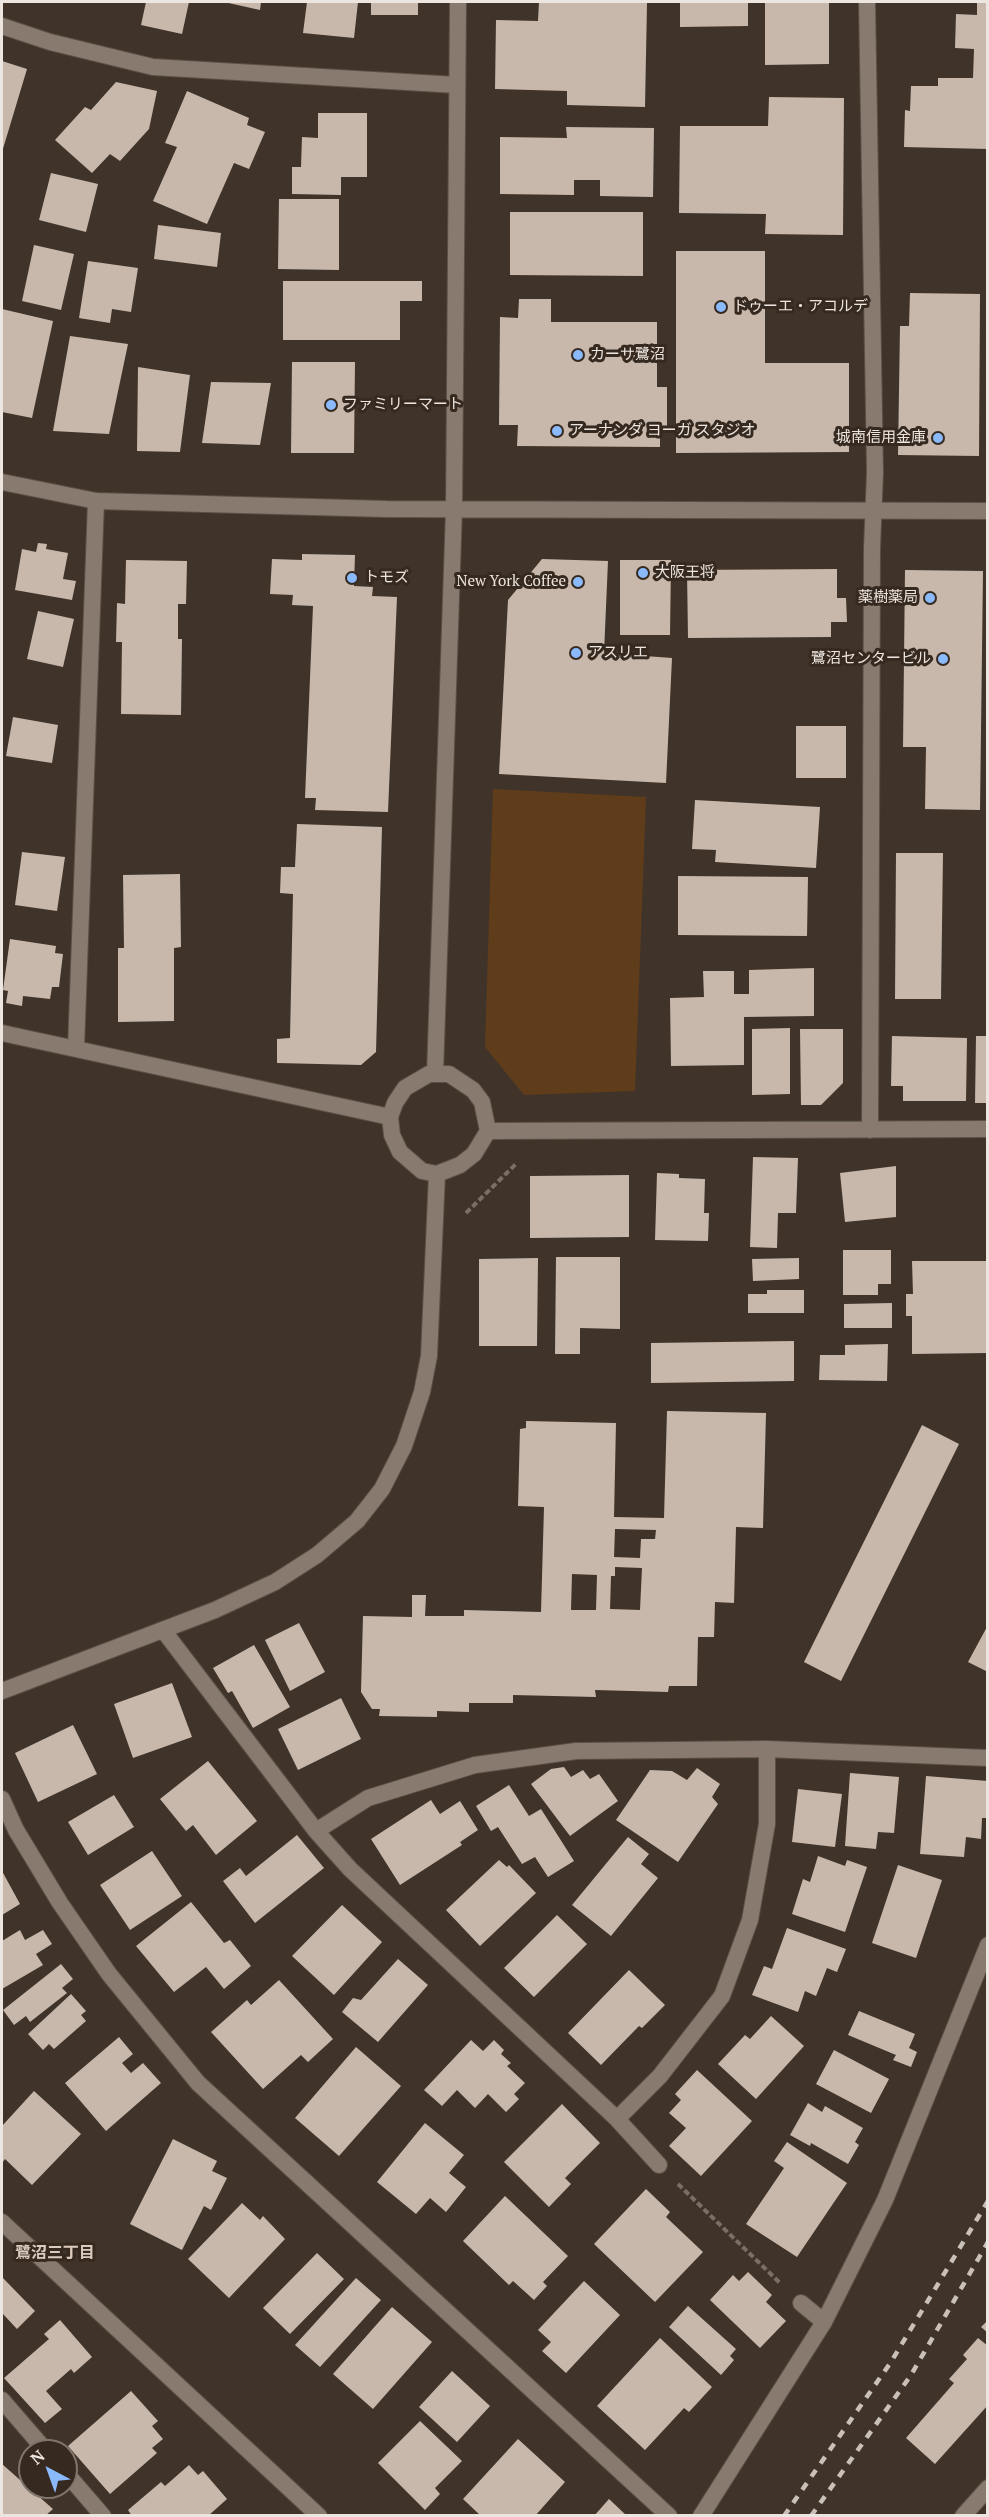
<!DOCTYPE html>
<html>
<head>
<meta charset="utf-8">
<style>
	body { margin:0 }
	#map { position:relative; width:989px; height:2517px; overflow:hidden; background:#40342a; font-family:"PT Serif",serif }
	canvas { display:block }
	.frame { position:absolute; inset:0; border:3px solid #ede5df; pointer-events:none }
	.north { position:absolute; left:18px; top:2439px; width:60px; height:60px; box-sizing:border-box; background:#362a20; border:2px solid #7f756c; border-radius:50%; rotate:319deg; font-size:16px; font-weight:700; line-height:24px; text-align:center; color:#ede5df }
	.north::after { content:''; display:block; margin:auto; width:21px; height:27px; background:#8bbafc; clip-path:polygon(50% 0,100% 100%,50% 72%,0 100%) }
</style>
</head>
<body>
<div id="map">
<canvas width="989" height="2517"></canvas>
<div class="frame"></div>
<div class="north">N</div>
</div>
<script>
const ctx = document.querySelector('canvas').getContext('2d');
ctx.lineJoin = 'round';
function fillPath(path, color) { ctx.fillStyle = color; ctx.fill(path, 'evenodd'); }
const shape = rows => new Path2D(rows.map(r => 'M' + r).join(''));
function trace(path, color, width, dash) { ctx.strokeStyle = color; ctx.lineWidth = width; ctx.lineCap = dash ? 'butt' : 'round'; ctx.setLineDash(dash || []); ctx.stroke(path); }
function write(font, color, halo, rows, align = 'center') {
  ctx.font = font + ' "PT Serif","Noto Sans JP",serif'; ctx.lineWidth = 6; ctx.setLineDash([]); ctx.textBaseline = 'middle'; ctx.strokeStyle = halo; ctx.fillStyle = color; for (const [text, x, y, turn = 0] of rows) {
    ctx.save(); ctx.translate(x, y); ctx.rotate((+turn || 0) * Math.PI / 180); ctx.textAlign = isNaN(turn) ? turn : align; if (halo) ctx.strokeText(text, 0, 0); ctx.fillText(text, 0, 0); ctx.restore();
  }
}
fillPath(shape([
	[493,789,646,797,635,1091,524,1095,485,1047]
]), '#5f3c1a');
fillPath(shape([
	[146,2,189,2,182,34,141,25],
	[224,2,261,2,260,10],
	[307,2,358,2,354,38,303,33],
	[371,2,418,2,418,15,371,15],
	[539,2,647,3,645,107,567,105,567,91,495,89,496,20,538,21],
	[680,2,748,2,748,26,680,27],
	[765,2,829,2,829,64,765,65],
	[977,2,988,2,988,149,904,147,905,110,910,111,911,86,938,86,938,78,973,78,974,49,955,48,956,14,977,15],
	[2,61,27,69,2,152],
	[116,82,157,91,149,129,120,161,110,154,92,173,55,140,85,107,91,110],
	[187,91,249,118,247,125,265,132,249,169,234,163,207,224,153,201,177,147,165,143],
	[769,97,844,98,843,235,765,234,766,214,679,213,680,126,768,126],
	[318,113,367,113,367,177,341,177,341,195,292,194,292,167,301,167,302,137,318,138],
	[566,127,654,128,653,197,600,196,600,180,574,180,574,195,500,194,500,137,567,138],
	[51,173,98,184,86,232,39,220],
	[279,199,339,199,339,270,278,269],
	[510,212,643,212,643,276,510,275],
	[158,225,221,233,217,267,154,259],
	[34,245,74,254,61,310,22,301],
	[676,251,765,251,765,363,849,363,849,452,676,453],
	[88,261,138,268,131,312,112,309,110,323,79,318],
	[283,281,422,281,422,301,400,301,400,340,283,340],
	[910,293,980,294,979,456,898,455,900,326,909,326],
	[519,299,551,299,551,322,657,322,657,387,667,387,667,429,660,429,660,447,517,446,518,425,499,425,500,317,518,318],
	[2,309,53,321,32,418,2,412],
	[70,336,128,344,109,434,53,431],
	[292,362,355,362,354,453,291,453],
	[138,367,190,375,180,452,137,451],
	[211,382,271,383,260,445,202,443],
	[38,543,47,544,46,549,68,553,63,579,76,581,72,600,15,590,22,549,36,552],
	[302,554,355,555,354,586,373,587,372,596,397,597,388,812,315,810,316,798,305,798,313,606,292,605,293,595,270,594,272,559,302,560],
	[542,559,608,561,604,653,672,658,666,783,499,774,508,600],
	[126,560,187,561,186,604,178,604,178,639,182,639,181,715,121,714,122,642,116,642,117,603,125,604],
	[620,560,671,560,670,635,620,635],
	[837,569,837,598,846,598,847,622,831,622,831,637,688,638,687,570],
	[905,570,983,571,980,810,925,809,926,747,903,747],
	[38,611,74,619,63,667,27,659],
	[13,717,58,725,52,763,6,756],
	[796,726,846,726,846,778,796,778],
	[695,800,820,807,816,868,715,862,716,850,692,849],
	[297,824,382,827,376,1052,361,1065,277,1063,277,1039,290,1038,293,894,280,893,281,867,295,867],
	[22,852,65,857,57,911,15,905],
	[896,853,943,853,941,999,895,999],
	[180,874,181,947,174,948,174,1021,118,1022,118,948,124,948,123,875],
	[678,876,808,877,807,936,678,935],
	[10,939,56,946,55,953,63,954,59,987,52,987,50,999,23,996,22,1006,6,1003,8,991,3,990],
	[814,968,814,1016,744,1017,744,1065,671,1066,670,998,704,997,703,971,734,971,734,994,749,994,749,970],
	[790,1028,790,1094,752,1095,752,1029],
	[800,1029,843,1029,843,1083,821,1105,801,1105],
	[892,1036,967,1038,966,1101,903,1101,903,1086,891,1086],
	[976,1036,988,1036,988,1103,975,1103],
	[753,1157,798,1158,796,1213,778,1213,777,1248,750,1247],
	[896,1166,896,1217,845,1222,840,1173],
	[657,1173,679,1174,679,1178,705,1179,704,1213,709,1213,708,1241,655,1240],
	[629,1175,629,1237,530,1238,530,1176],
	[843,1250,891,1250,891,1284,878,1284,878,1295,843,1295],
	[556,1257,620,1257,620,1329,580,1328,580,1354,555,1354],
	[538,1258,537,1346,479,1346,479,1259],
	[799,1258,799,1279,753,1281,752,1259],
	[912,1261,988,1261,988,1353,912,1354,912,1316,906,1316,906,1294,913,1294],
	[767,1290,804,1290,804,1313,748,1313,748,1294,767,1294],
	[892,1303,892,1328,844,1328,844,1304],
	[794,1341,794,1381,651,1383,651,1343],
	[888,1344,887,1381,819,1380,820,1355,845,1355,845,1345],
	[667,1411,766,1413,763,1528,736,1527,734,1603,715,1602,714,1637,698,1637,697,1686,669,1686,668,1692,595,1690,596,1697,513,1695,513,1703,469,1703,469,1712,437,1711,437,1717,379,1716,380,1709,372,1709,361,1692,363,1616,412,1617,412,1595,426,1595,425,1616,464,1616,464,1610,541,1612,544,1507,518,1506,520,1429,526,1428,526,1421,616,1423,614,1517,664,1518],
	[615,1529,656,1530,655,1539,641,1539,640,1558,614,1557],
	[615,1567,642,1568,640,1610,610,1609,611,1576,615,1576],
	[572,1574,597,1575,596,1610,571,1610],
	[922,1425,959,1444,841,1681,804,1662],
	[299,1623,325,1672,290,1691,265,1640],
	[988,1625,988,1672,968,1662],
	[254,1645,290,1707,253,1728,232,1691,228,1693,213,1668],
	[172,1683,192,1737,133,1758,114,1704],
	[341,1698,361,1739,298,1770,278,1729],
	[73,1725,97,1774,38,1802,15,1753],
	[208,1761,257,1821,216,1855,193,1825,186,1831,160,1799],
	[564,1767,571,1777,583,1770,590,1779,599,1774,618,1801,570,1836,531,1784,551,1769],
	[697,1768,720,1784,712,1797,718,1804,678,1862,616,1820,650,1770,672,1771,687,1780],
	[850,1773,899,1777,894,1833,878,1832,876,1849,845,1846],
	[926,1776,988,1781,988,1818,982,1818,981,1839,966,1837,964,1857,920,1854],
	[509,1785,529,1816,541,1809,574,1861,548,1877,535,1857,522,1864,498,1827,491,1831,476,1806],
	[798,1789,842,1794,835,1847,792,1842],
	[114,1795,134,1827,88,1855,68,1822],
	[431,1800,440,1814,460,1801,478,1830,460,1842,462,1845,400,1885,371,1839],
	[297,1835,324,1868,255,1923,223,1881,240,1868,246,1876],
	[628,1837,649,1854,641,1864,658,1878,611,1936,572,1905],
	[152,1851,182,1896,130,1930,100,1885],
	[818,1856,845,1866,847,1860,867,1867,845,1932,792,1914,803,1879,810,1882],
	[499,1860,507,1867,509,1865,536,1893,480,1946,446,1910],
	[898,1865,942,1880,916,1958,872,1943],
	[2,1871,20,1904,2,1915],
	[191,1902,224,1943,230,1940,251,1966,224,1989,206,1967,174,1992,136,1946],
	[342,1905,382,1942,334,1995,292,1956],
	[557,1915,587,1944,534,1997,504,1968],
	[787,1928,846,1949,837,1972,827,1968,816,1996,805,1991,798,2012,752,1995,764,1966,772,1969],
	[20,1930,25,1940,43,1930,52,1944,36,1954,43,1965,2,1989,2,1941],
	[398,1959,428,1985,378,2042,342,2012,353,1998,361,2000],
	[61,1964,73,1979,62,1988,67,1993,30,2022,26,2016,14,2025,3,2010],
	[629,1970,665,2005,642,2028,639,2026,601,2065,568,2033],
	[279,1980,333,2039,308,2062,301,2055,263,2089,211,2032,247,2000,251,2005],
	[71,1994,86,2011,81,2015,86,2021,54,2049,49,2044,43,2050,28,2034],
	[859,2011,915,2034,909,2048,917,2052,911,2067,893,2060,896,2055,848,2035],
	[771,2016,804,2046,756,2099,718,2064,745,2035,750,2039],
	[119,2037,133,2054,122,2063,131,2073,143,2063,161,2083,106,2131,65,2083],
	[471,2040,483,2051,494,2040,504,2050,501,2054,511,2063,507,2066,525,2083,514,2094,519,2099,506,2112,488,2094,475,2108,457,2090,442,2106,424,2090],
	[356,2047,401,2086,339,2156,295,2118],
	[834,2050,889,2079,871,2113,816,2084],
	[697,2070,752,2121,701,2176,669,2146,686,2128,669,2113,681,2100,675,2094],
	[34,2091,81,2134,32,2185,5,2159,2,2163,2,2126],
	[808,2103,822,2112,825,2106,863,2128,855,2142,859,2145,848,2164,811,2143,810,2146,790,2135],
	[562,2104,600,2143,565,2178,571,2184,549,2207,504,2162],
	[425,2123,464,2155,449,2173,466,2187,446,2212,430,2198,416,2214,377,2182],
	[173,2139,217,2161,212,2171,227,2178,211,2210,204,2206,182,2250,130,2224],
	[787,2142,847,2183,797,2257,746,2224,784,2168,774,2161],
	[646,2189,670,2212,666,2217,703,2252,655,2302,594,2244],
	[505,2196,568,2256,543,2282,547,2286,534,2300,513,2281,509,2285,463,2241],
	[242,2203,260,2220,263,2216,285,2239,229,2298,188,2259],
	[317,2253,344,2279,290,2334,263,2308],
	[748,2272,772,2295,766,2302,786,2321,760,2348,710,2300,733,2275,739,2281],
	[2,2277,35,2311,17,2329,2,2313],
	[356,2278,381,2300,320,2367,295,2345],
	[584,2281,620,2315,566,2373,542,2351,551,2342,538,2330],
	[688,2306,736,2349,730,2356,734,2360,721,2375,669,2327],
	[392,2307,432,2342,373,2409,333,2374],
	[60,2320,92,2357,74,2373,71,2369,46,2391,62,2409,45,2423,4,2378,49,2339,44,2334],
	[988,2320,988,2333,981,2327],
	[660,2338,712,2387,689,2412,684,2408,645,2450,597,2406],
	[978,2338,988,2346,988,2405,935,2464,906,2438,954,2383,949,2379,967,2359,963,2355],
	[452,2371,490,2406,457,2442,419,2407],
	[131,2391,158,2421,152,2426,163,2439,152,2448,157,2453,110,2494,68,2446],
	[420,2421,462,2461,435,2488,440,2494,425,2510,378,2463],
	[518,2439,565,2482,535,2516,481,2516,463,2499],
	[2,2464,53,2509,45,2516,2,2516],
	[189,2465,198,2475,203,2471,227,2499,208,2516,132,2516,128,2510,161,2482,165,2486],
	[609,2499,627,2516,594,2516]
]), '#c8b8ac');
const minor = shape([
	[867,2,875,472,872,548,870,1130],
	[2,26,50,42,153,67,457,85],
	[2,1033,390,1117],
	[76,1048,96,501],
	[488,1131,988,1129],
	[163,1630,316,1831,350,1869,617,2119,660,2076,722,1996,750,1920,767,1824,767,1749],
	[2,1799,16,1830,60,1903,109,1974,198,2083,669,2516],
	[316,1831,368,1798,475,1765,576,1751,767,1749,988,1758],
	[617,2119,659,2165],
	[801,2303,824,2322],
	[2,2400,46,2451],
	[66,2473,103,2516],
	[701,2516,824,2322,885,2200,988,1945]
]);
const tertiary = shape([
	[2,482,96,501,386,509,988,511],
	[429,1074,449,1074,473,1090,482,1102,488,1131,474,1154,460,1165,437,1174,422,1171,400,1152,392,1135,390,1117,395,1103,405,1088,429,1074],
	[435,1074,454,509,458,2],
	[2,1691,215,1610,275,1582,317,1555,357,1521,382,1489,404,1446,422,1392,429,1356,437,1174],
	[2,2222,319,2516],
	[963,2516,988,2488]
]);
trace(minor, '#5a5047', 18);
trace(tertiary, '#5a5047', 18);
trace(shape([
	[466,1213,517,1163],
	[678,2184,781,2284]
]), '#796f66', 4, [6, 3]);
trace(minor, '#887a6e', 16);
trace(tertiary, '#887a6e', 16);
trace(shape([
	[784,2516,891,2362,988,2201],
	[811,2516,911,2375,988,2242]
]), '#c9c0b9', 4.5, [8, 8]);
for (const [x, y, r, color] of [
	[721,307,6,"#8bbafc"],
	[578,355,6,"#8bbafc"],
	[331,405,6,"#8bbafc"],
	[557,431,6,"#8bbafc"],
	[938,438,6,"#8bbafc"],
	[643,573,6,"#8bbafc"],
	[352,578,6,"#8bbafc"],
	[578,582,6,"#8bbafc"],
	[930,598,6,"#8bbafc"],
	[576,653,6,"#8bbafc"],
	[943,659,6,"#8bbafc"]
]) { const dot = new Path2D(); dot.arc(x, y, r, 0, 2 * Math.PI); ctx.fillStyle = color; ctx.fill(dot); trace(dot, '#362a20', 2); }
write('15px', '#ede5df', '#362a20', [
	["ドゥーエ・アコルデ",733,307],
	["カーサ鷺沼",590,355],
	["ファミリーマート",343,405],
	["アーナンダ ヨーガ スタジオ",569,431],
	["城南信用金庫",926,438,"right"],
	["大阪王将",655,573],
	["トモズ",364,578],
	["New York Coffee",566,582,"right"],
	["薬樹薬局",918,598,"right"],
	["アスリエ",588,653],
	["鷺沼センタービル",931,659,"right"]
], 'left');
write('bold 16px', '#dbcbbe', '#362a20', [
	["鷺沼三丁目",55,2253]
]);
</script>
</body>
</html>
